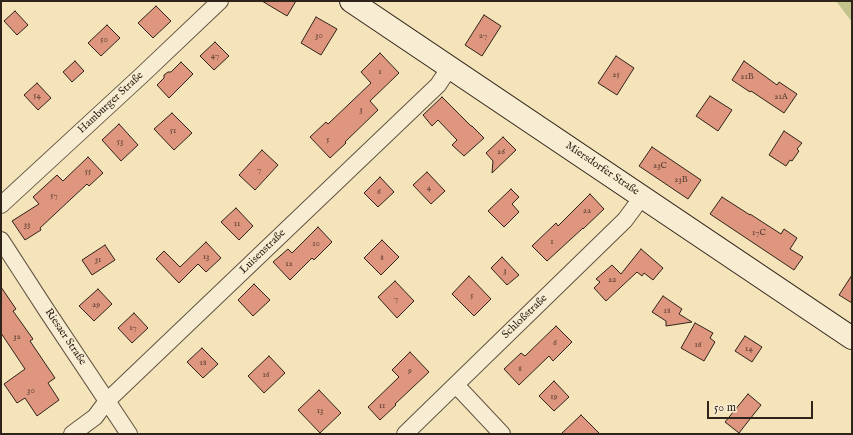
<!DOCTYPE html>
<html>
<head>
<meta charset="utf-8">
<style>
	body { margin:0 }
	#map { position:relative; width:853px; height:435px; overflow:hidden; background:#f5e3ba; font-family:"IM FELL English",serif }
	canvas { display:block }
	.frame { position:absolute; inset:0; border:2px solid #2f2419; pointer-events:none }
	.scale { position:absolute; left:707px; top:401px; width:106px; height:18px; box-sizing:border-box; border:2px solid #2f2419; border-top:0; padding-left:5px; font-size:12px; line-height:14px; white-space:nowrap; color:#2f2419; -webkit-text-stroke:3px #f8edd2; paint-order:stroke }
</style>
</head>
<body>
<div id="map">
<canvas width="853" height="435"></canvas>
<div class="frame"></div>
<div class="scale">50 m</div>
</div>
<script>
const ctx = document.querySelector('canvas').getContext('2d');
ctx.lineJoin = 'round';
function fillPath(path, color) { ctx.fillStyle = color; ctx.fill(path, 'evenodd'); }
const shape = rows => new Path2D(rows.map(r => 'M' + r).join(''));
function trace(path, color, width, dash) { ctx.strokeStyle = color; ctx.lineWidth = width; ctx.lineCap = dash ? 'butt' : 'round'; ctx.setLineDash(dash || []); ctx.stroke(path); }
function write(font, color, halo, rows, align = 'center') {
  ctx.font = font + ' "IM FELL English",serif'; ctx.lineWidth = 3; ctx.setLineDash([]); ctx.textBaseline = 'middle'; ctx.strokeStyle = halo; ctx.fillStyle = color; for (const [text, x, y, turn = 0] of rows) {
    ctx.save(); ctx.translate(x, y); ctx.rotate((+turn || 0) * Math.PI / 180); ctx.textAlign = isNaN(turn) ? turn : align; if (halo) ctx.strokeText(text, 0, 0); ctx.fillText(text, 0, 0); ctx.restore();
  }
}
fillPath(shape([
	[836,1,852,1,852,22]
]), '#c1c28c');
const building = shape([
	[262,1,296,1,287,16,262,1],
	[156,6,171,21,153,38,138,23,156,6],
	[15,11,28,25,17,35,4,21,15,11],
	[484,15,501,26,482,56,465,45,484,15],
	[316,17,337,29,321,55,301,43,316,17],
	[107,25,120,38,101,56,88,43,107,25],
	[215,42,229,56,214,70,200,56,215,42],
	[380,53,399,73,370,101,378,110,345,142,346,143,330,158,310,137,326,122,328,124,371,83,361,72,380,53],
	[616,56,634,68,617,95,598,83,616,56],
	[75,61,84,71,72,82,63,72,75,61],
	[744,61,777,85,779,82,797,94,784,113,751,91,750,92,732,80,744,61],
	[181,62,193,74,169,98,157,85,164,78,164,75,168,72,171,72,181,62],
	[37,83,51,98,38,110,24,95,37,83],
	[710,96,732,110,718,131,696,116,710,96],
	[442,97,471,126,472,126,484,138,464,156,452,145,457,140,438,120,432,126,423,115,442,97],
	[172,113,192,133,174,150,154,129,172,113],
	[119,124,138,145,121,161,102,140,119,124],
	[784,131,802,143,797,149,799,151,792,161,790,160,786,166,769,155,784,131],
	[503,137,516,150,492,173,493,161,486,153,503,137],
	[652,147,701,180,688,199,639,166,652,147],
	[262,150,278,165,255,190,239,175,262,150],
	[88,157,103,173,89,186,87,184,40,228,41,230,25,240,12,221,39,204,33,197,57,175,63,181,88,157],
	[427,172,445,191,431,204,413,185,427,172],
	[380,177,394,192,378,207,364,193,380,177],
	[511,189,519,197,512,204,519,212,504,227,488,211,511,189],
	[590,194,604,209,583,229,583,228,547,261,532,246,556,223,558,226,590,194],
	[722,197,750,215,750,214,781,234,784,229,797,238,790,249,803,257,794,270,710,214,722,197],
	[236,208,253,226,239,240,221,222,236,208],
	[318,227,332,242,314,260,312,258,290,280,273,262,288,249,292,253,318,227],
	[382,240,399,257,381,275,364,258,382,240],
	[206,242,221,258,206,272,198,264,179,283,156,259,164,251,180,267,206,242],
	[105,245,115,260,92,275,82,260,105,245],
	[641,249,663,268,653,280,644,273,642,276,637,272,606,301,594,288,600,282,596,279,612,265,621,274,641,249],
	[502,257,519,275,507,285,491,268,502,257],
	[852,275,852,303,839,295,852,275],
	[469,276,491,299,474,316,452,294,469,276],
	[395,281,414,301,397,318,378,297,395,281],
	[254,284,270,300,253,316,238,300,254,284],
	[1,287,16,309,13,311,33,339,30,341,55,378,48,383,59,400,37,416,25,398,17,403,4,384,25,369,1,333,1,287],
	[98,289,112,304,94,321,79,306,98,289],
	[663,296,682,309,679,314,692,322,666,326,666,321,652,312,663,296],
	[134,313,148,328,132,343,118,328,134,313],
	[695,323,713,333,710,338,715,342,704,361,681,348,695,323],
	[556,326,572,342,553,361,549,356,519,385,504,369,521,353,525,356,556,326],
	[745,336,762,347,752,362,735,351,745,336],
	[202,348,218,364,203,378,187,362,202,348],
	[410,352,429,372,395,404,396,405,380,420,368,407,399,377,392,370,410,352],
	[269,356,285,373,264,393,248,376,269,356],
	[554,381,569,397,554,411,539,396,554,381],
	[319,390,341,413,320,433,298,410,319,390],
	[748,394,761,405,739,433,725,422,748,394],
	[581,415,600,434,561,434,581,415]
]);
fillPath(building, '#de967f');
trace(building, '#2f2419', 1);
const street = shape([
	[1,205,142,75,220,1],
	[1,240,47,311,129,434],
	[456,385,502,434],
	[72,434,95,417,107,401,438,85,450,67],
	[405,434,625,220,642,197]
]);
const secondary = shape([
	[351,1,852,338]
]);
trace(street, '#605441', 18);
trace(secondary, '#2f2419', 24);
trace(street, '#f8edd2', 16);
trace(secondary, '#f8edd2', 22);
write('9px', '#5b4032', null, [
	["30",319,36],
	["27",483,36],
	["50",104,40],
	["47",215,56],
	["1",380,72],
	["25",616,75],
	["21B",747,77],
	["54",37,96],
	["21A",781,97],
	["3",361,110],
	["51",173,131],
	["5",328,140],
	["53",120,142],
	["26",501,152],
	["23C",660,166],
	["7",259,170],
	["55",88,172],
	["23B",681,180],
	["4",429,188],
	["6",379,192],
	["57",54,196],
	["22",587,211],
	["11",237,224],
	["33",27,225],
	["17C",759,233],
	["1",552,242],
	["10",316,244],
	["13",206,257],
	["8",382,258],
	["31",98,260],
	["12",289,264],
	["3",505,271],
	["2a",612,280],
	["5",472,296],
	["7",396,299],
	["29",96,305],
	["18",667,311],
	["17",133,328],
	["32",17,337],
	["6",555,343],
	["16",698,345],
	["14",749,349],
	["18",203,363],
	["8",520,369],
	["9",410,371],
	["16",266,375],
	["30",31,391],
	["19",554,397],
	["11",382,406],
	["13",320,411]
]);
write('11px', '#2f2419', '#f8edd2', [
	["Hamburger Straße",111,103,-43],
	["Miersdorfer Straße",602,169,34],
	["Luisenstraße",263,252,-44],
	["Schloßstraße",525,317,-44],
	["Riesaer Straße",65,337,56]
]);
</script>
</body>
</html>
